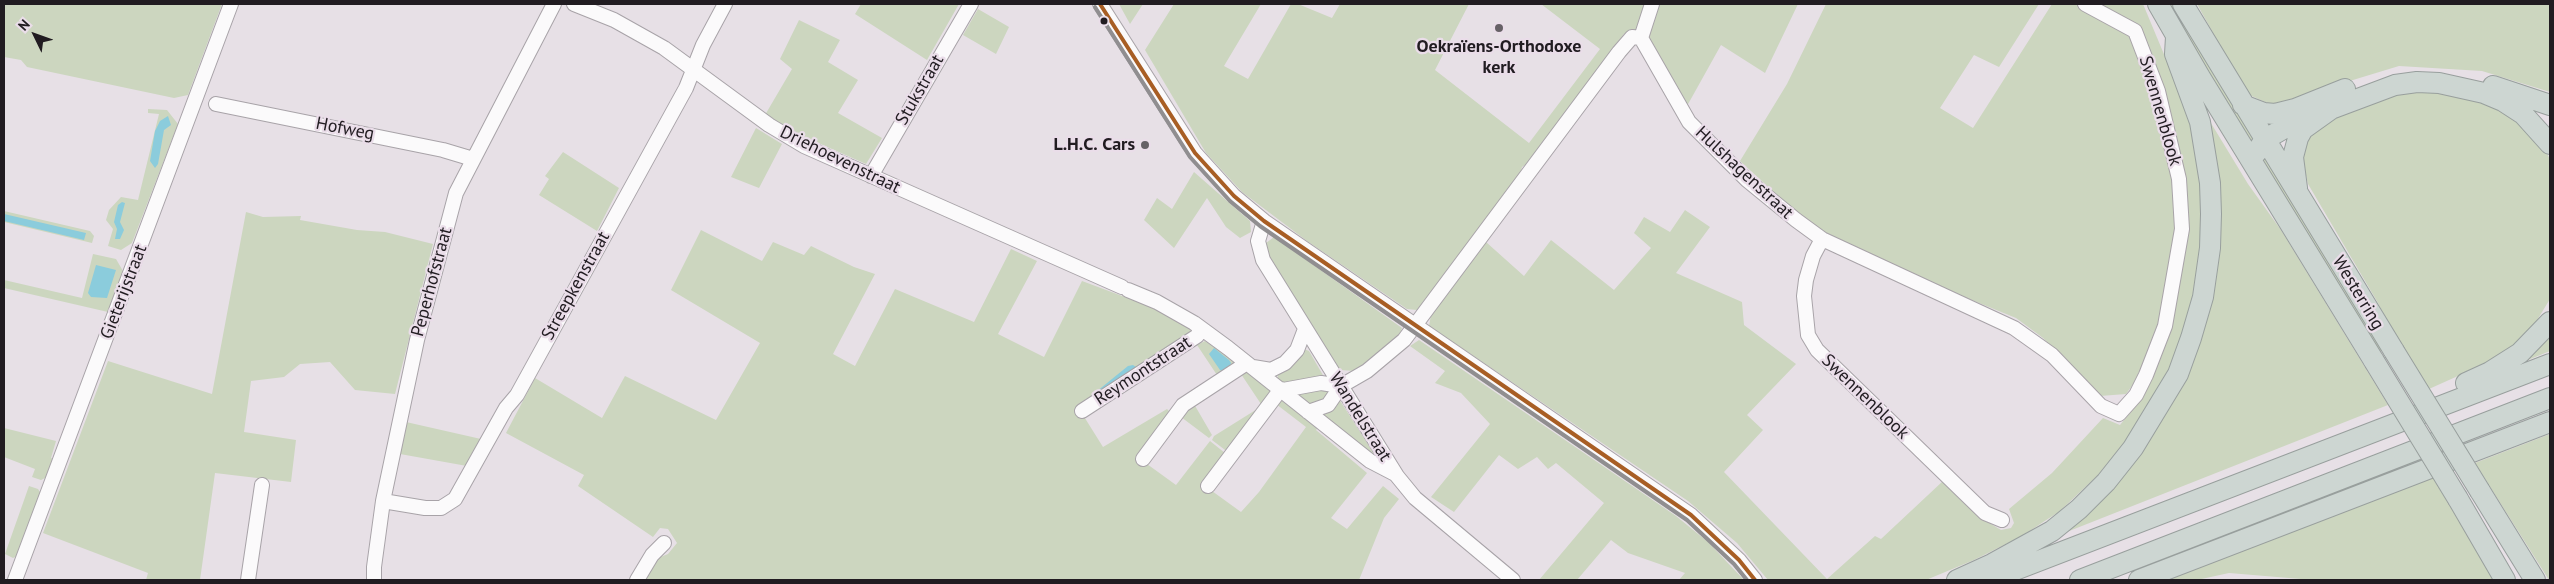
<!DOCTYPE html>
<html>
<head>
<meta charset="utf-8">
<style>
	body { margin:0 }
	#map { position:relative; width:2554px; height:584px; overflow:hidden; background:#e7e0e6; font-family:"PT Sans",sans-serif }
	canvas { display:block }
	.frame { position:absolute; inset:0; border:5px solid #211c21; pointer-events:none }
	.north { position:absolute; left:10px; top:10px; width:50px; height:50px; -webkit-text-stroke:4px #eadde9; paint-order:stroke; rotate:312deg; font-size:14px; font-weight:700; line-height:20px; text-align:center; color:#211c21 }
	.north::after { content:''; display:block; margin:auto; width:18px; height:22px; background:#211c21; clip-path:polygon(50% 0,100% 100%,50% 72%,0 100%) }
</style>
</head>
<body>
<div id="map">
<canvas width="2554" height="584"></canvas>
<div class="frame"></div>
<div class="north">N</div>
</div>
<script>
const ctx = document.querySelector('canvas').getContext('2d');
ctx.lineJoin = 'round';
function fillPath(path, color) { ctx.fillStyle = color; ctx.fill(path, 'evenodd'); }
const shape = rows => new Path2D(rows.map(r => 'M' + r).join(''));
function trace(path, color, width, dash) { ctx.strokeStyle = color; ctx.lineWidth = width; ctx.lineCap = dash ? 'butt' : 'round'; ctx.setLineDash(dash || []); ctx.stroke(path); }
function write(font, color, halo, rows, align = 'center') {
  ctx.font = font + ' "PT Sans",sans-serif'; ctx.lineWidth = 4.5; ctx.setLineDash([]); ctx.textBaseline = 'middle'; ctx.strokeStyle = halo; ctx.fillStyle = color; for (const [text, x, y, turn = 0] of rows) {
    ctx.save(); ctx.translate(x, y); ctx.rotate((+turn || 0) * Math.PI / 180); ctx.textAlign = isNaN(turn) ? turn : align; if (halo) ctx.strokeText(text, 0, 0); ctx.fillText(text, 0, 0); ctx.restore();
  }
}
fillPath(shape([
	[4,4,222,4,188,95,174,98,27,67,21,60,4,57],
	[861,4,959,4,927,60,855,14],
	[1119,4,1143,4,1130,24],
	[1174,4,1261,4,1224,66,1248,79,1291,4,1298,4,1332,18,1340,4,1469,4,1435,70,1529,143,1600,49,1541,4,1646,4,1638,31,1624,34,1530,162,1522,167,1520,175,1417,310,1407,309,1307,241,1242,192,1206,153,1145,50],
	[1653,4,1798,4,1765,73,1721,45,1687,106,1646,32],
	[1826,4,2039,4,1999,67,1974,55,1940,108,1973,128,2052,4,2143,4,2186,107,2196,150,2202,195,2198,278,2187,322,2173,363,2132,433,2098,475,2060,511,2022,536,1974,560,1926,580,1768,580,1737,543,1688,501,1429,326,1431,315,1486,242,1524,276,1551,240,1614,290,1651,248,1634,233,1644,217,1670,232,1685,210,1710,227,1676,273,1742,302,1744,325,1796,364,1747,415,1763,430,1724,472,1827,579,1875,536,1881,539,1943,481,1991,524,2001,530,2011,528,2014,523,2009,509,2052,473,2103,418,2120,425,2137,404,2185,241,2168,112,2129,34,2147,84,2174,180,2176,218,2173,260,2158,324,2139,376,2126,394,2100,396,2043,338,2016,318,1920,279,1813,228,1740,161,1787,84],
	[2165,4,2176,4,2255,139,2247,143],
	[2197,4,2550,4,2550,92,2482,71,2399,66,2353,80,2279,108,2247,94],
	[978,9,1009,27,996,54,963,35],
	[799,20,840,40,828,62,858,80,838,113,882,138,866,164,807,138,765,115,792,69,780,59],
	[2429,88,2477,99,2500,109,2516,119,2547,153,2550,160,2550,299,2531,330,2510,349,2489,362,2429,389,2397,341,2378,303,2308,184,2304,167,2304,148,2307,137,2321,123,2400,91],
	[148,109,167,110,178,124,132,243,121,250,108,246,113,229,106,220,109,210,121,197,138,200,159,114,148,113],
	[2203,110,2248,184,2281,230,2388,405,2049,539,2139,452,2181,389,2205,326,2218,257],
	[756,128,782,144,759,188,731,177],
	[563,152,619,188,597,231,539,195,549,179,545,176],
	[2265,154,2384,349,2378,353,2263,166],
	[1194,172,1250,221,1251,232,1240,238,1226,227,1207,198,1174,248,1144,220,1157,198,1172,209],
	[4,211,90,231,94,236,92,243,4,222],
	[246,212,263,217,301,216,300,220,357,230,385,232,433,244,395,394,355,390,330,362,300,364,284,377,251,381,244,432,296,440,291,482,215,473,200,580,146,580,148,573,43,533,108,361,212,394],
	[701,230,762,261,773,242,804,255,811,246,854,267,875,274,833,354,855,366,895,289,974,322,1011,249,1037,261,998,334,1044,357,1082,281,1149,306,1188,326,1190,329,1191,333,1078,407,1103,447,1167,409,1170,412,1147,464,1176,485,1210,441,1225,453,1212,491,1241,512,1259,492,1306,427,1276,404,1283,400,1320,425,1316,430,1367,473,1331,518,1347,529,1383,486,1399,499,1384,518,1359,580,644,580,658,558,668,554,677,543,668,529,660,528,653,537,578,486,584,475,506,433,535,378,602,418,625,376,716,420,760,343,671,290],
	[1274,237,1402,328,1399,336,1355,371,1340,370,1279,276,1264,247,1266,243],
	[93,254,116,259,123,271,108,312,4,288,4,280,82,298],
	[2550,337,2550,351,2523,362],
	[1419,340,1676,516,1708,542,1744,580,1679,580,1685,573,1628,553,1611,540,1577,580,1539,580,1604,503,1556,463,1548,469,1537,457,1518,469,1499,455,1454,512,1431,497,1490,424,1461,393,1435,383,1445,371,1410,346],
	[1205,341,1235,361,1235,364,1217,375,1197,345],
	[1304,349,1309,351,1324,377,1285,383,1281,381,1278,378,1277,372],
	[1252,371,1272,392,1261,404,1241,374],
	[1327,387,1332,396,1310,405,1298,397,1299,393],
	[1339,399,1380,463,1317,414],
	[1194,404,1212,435,1209,438,1181,417],
	[1262,406,1229,453,1212,440,1214,436],
	[406,422,481,439,467,466,400,454],
	[4,428,56,441,51,458,54,459,47,477,41,480,32,477,35,469,4,457],
	[2550,434,2550,580,2549,580,2475,463],
	[2432,476,2494,580,2313,580,2229,573,2197,580,2163,580],
	[29,486,38,489,42,495,20,555,13,558,5,554]
]), '#ccd6bf');
fillPath(shape([
	[168,116,171,125,164,130,158,164,155,168,150,161,155,131,160,121],
	[122,202,125,203,120,222,124,230,120,239,115,239,117,229,114,222,118,205],
	[4,214,86,233,84,240,4,221],
	[96,265,116,270,107,298,91,297,88,293],
	[1214,348,1229,360,1231,363,1228,370,1224,372,1220,370,1209,354],
	[1133,365,1136,367,1135,371,1091,396,1128,366]
]), '#8bccdc');
const minor = shape([
	[574,4,614,20,664,48,769,125,804,146,1122,287],
	[1100,4,1195,153,1234,196,1264,221,1691,515,1739,560,1755,580],
	[1641,38,1652,4],
	[216,104,443,150,473,159],
	[871,176,971,4],
	[1264,221,1258,241,1263,260,1397,476,1415,498,1513,580],
	[1822,239,1813,256,1806,280,1804,296,1808,335,1817,350,1985,513,2002,520],
	[1128,290,1157,302,1194,323,1228,348,1370,461,1395,474],
	[1253,367,1271,370,1285,363,1297,350,1305,329],
	[1283,390,1321,383,1341,386],
	[1082,411,1197,336,1201,329],
	[1308,412,1328,405,1341,386,1367,371,1404,340,1619,52,1632,37,1641,38,1689,122,1747,180,1796,220,1822,239,2014,328,2052,355,2101,406,2119,414,2136,395,2146,375,2165,326,2182,229,2179,179,2158,91,2135,31,2085,4],
	[1143,459,1183,405,1247,363],
	[1208,486,1281,389],
	[383,501,425,508,441,508,455,499,506,408,517,395,686,88,703,45,725,4],
	[15,580,231,4],
	[248,580,262,485],
	[374,580,374,567,383,501,417,340,456,193,554,4],
	[637,580,652,555,664,543]
]);
const highway = shape([
	[2158,4,2200,77,2374,361],
	[2183,4,2394,351],
	[2493,86,2550,105],
	[2243,105,2264,113,2275,114,2295,109,2345,89],
	[2257,152,2264,140,2312,112],
	[2297,188,2293,157,2298,138,2303,129,2331,109,2395,85,2417,82,2439,83,2484,93,2503,101,2523,114,2550,144],
	[2466,383,2490,372,2520,353,2550,322],
	[2480,491,2535,580],
	[2458,499,2505,580],
	[1957,580,1992,564,2052,531,2079,509,2106,482,2133,448,2178,374,2191,338,2203,297,2210,248,2211,214,2210,183,2200,122,2175,54,2176,37],
	[1989,580,2550,364],
	[2080,580,2550,398],
	[2139,580,2550,422]
]);
trace(minor, '#a8a3a8', 16);
trace(highway, '#989f9d', 22);
trace(minor, '#fbfafb', 14);
trace(highway, '#cdd6d2', 20);
const highwayBridge = shape([
	[2394,351,2480,491],
	[2374,361,2458,499]
]);
trace(highwayBridge, '#989f9d', 22, []);
trace(highwayBridge, '#cdd6d2', 20);
trace(shape([
	[1100,4,1195,153,1234,196,1264,221,1691,515,1739,560,1755,580]
]), '#a85e24', 4);
trace(shape([
	[1095,7,1190,157,1230,201,1260,226,1687,520,1734,564,1747,580]
]), '#908e90', 4);
for (const [x, y, r, color] of [
	[1104,21,4.5,"#211c21"],
	[1499,28,5,"#666166"],
	[1145,145,5,"#666166"]
]) { const dot = new Path2D(); dot.arc(x, y, r, 0, 2 * Math.PI); ctx.fillStyle = color; ctx.fill(dot); trace(dot, '#eadde9', 2); }
write('bold 18px', '#211c21', '#eadde9', [
	["Oekraïens-Orthodoxe",1499,47],
	["kerk",1499,68],
	["L.H.C. Cars",1135,145,"right"]
]);
write('18px', '#211c21', '#eadde9', [
	["Stukstraat",920,90,-60],
	["Swennenblook",2160,111,74],
	["Hofweg",345,129,11],
	["Driehoevenstraat",840,160,26],
	["Hulshagenstraat",1744,173,43],
	["Peperhofstraat",432,282,-75],
	["Streepkenstraat",576,286,-61],
	["Gieterijstraat",124,292,-69],
	["Westerring",2358,293,59],
	["Reymontstraat",1143,371,-33],
	["Swennenblook",1865,397,44],
	["Wandelstraat",1360,417,58]
]);
</script>
</body>
</html>
